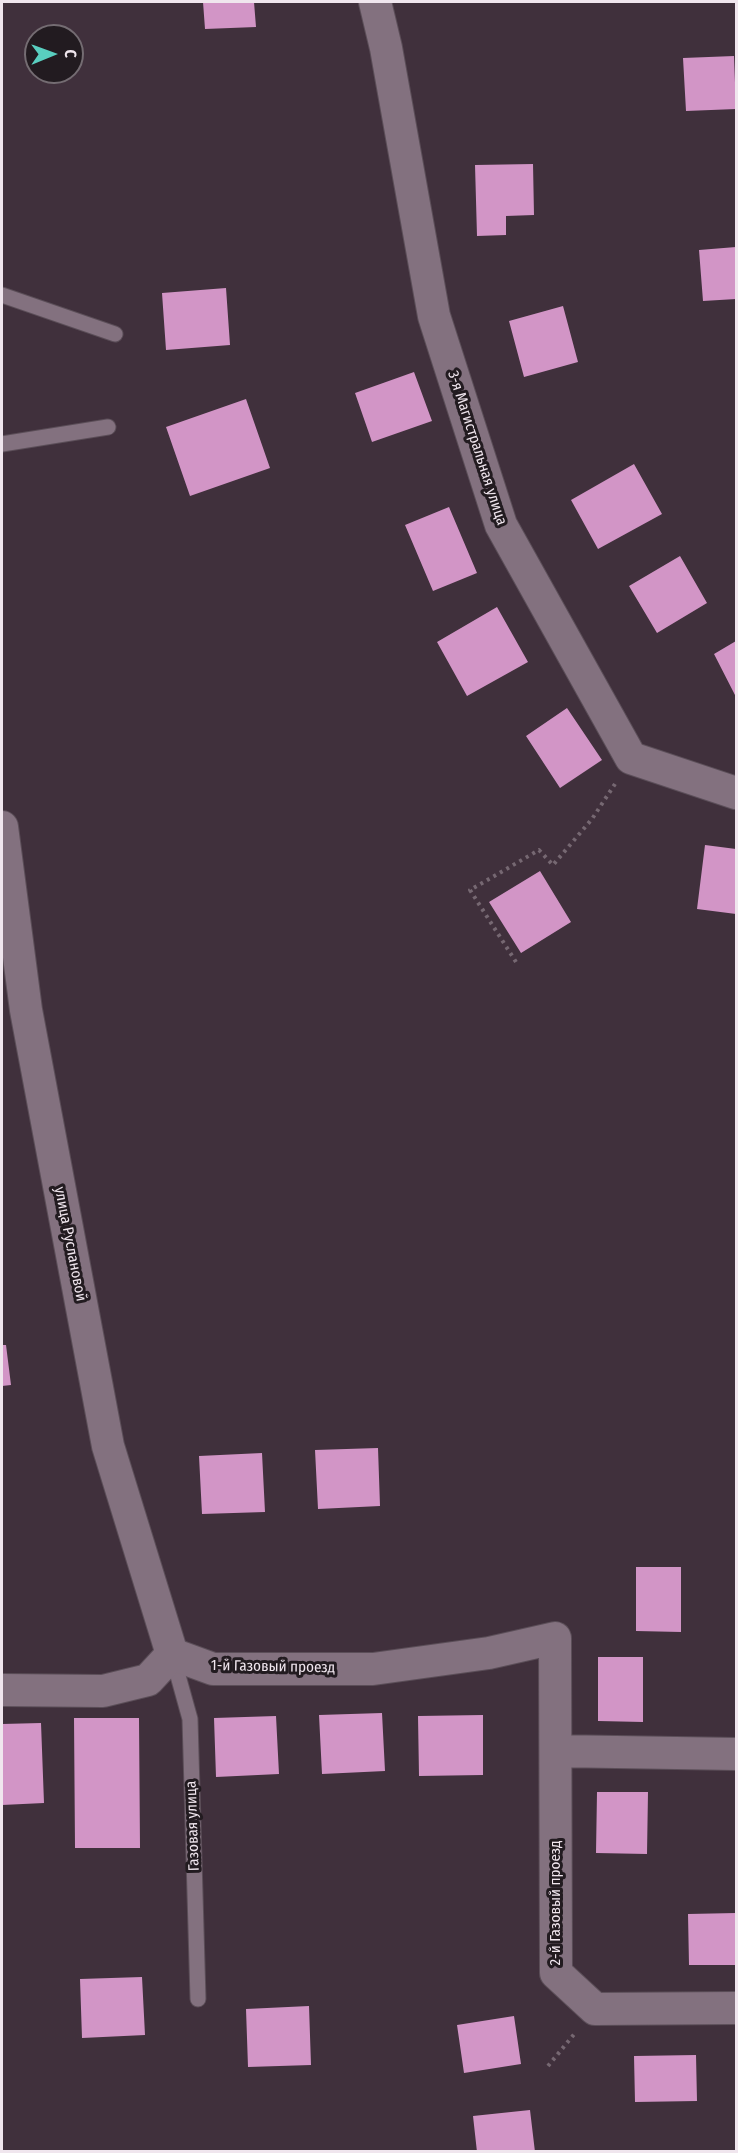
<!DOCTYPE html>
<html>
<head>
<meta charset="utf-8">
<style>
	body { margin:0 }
	#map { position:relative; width:738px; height:2153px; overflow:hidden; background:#40303c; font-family:"Fira Sans Condensed",sans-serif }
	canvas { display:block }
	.frame { position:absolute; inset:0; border:3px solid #f0e6ee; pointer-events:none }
	.north { position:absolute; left:24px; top:24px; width:60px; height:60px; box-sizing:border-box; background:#221b20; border:2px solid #746c72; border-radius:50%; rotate:89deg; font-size:16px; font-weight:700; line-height:24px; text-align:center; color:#f0e6ee }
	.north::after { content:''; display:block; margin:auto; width:21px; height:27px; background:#59cebf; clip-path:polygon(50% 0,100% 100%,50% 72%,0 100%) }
</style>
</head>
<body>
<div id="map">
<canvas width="738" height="2153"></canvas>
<div class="frame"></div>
<div class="north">С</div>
</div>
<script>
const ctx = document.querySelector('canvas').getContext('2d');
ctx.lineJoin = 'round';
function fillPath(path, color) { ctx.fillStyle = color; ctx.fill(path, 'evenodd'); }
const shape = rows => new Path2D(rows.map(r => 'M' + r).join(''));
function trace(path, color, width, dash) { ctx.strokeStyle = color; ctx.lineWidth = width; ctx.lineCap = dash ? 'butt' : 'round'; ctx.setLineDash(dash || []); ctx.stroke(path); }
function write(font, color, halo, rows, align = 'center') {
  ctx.font = font + ' "Fira Sans Condensed",sans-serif'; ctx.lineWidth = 6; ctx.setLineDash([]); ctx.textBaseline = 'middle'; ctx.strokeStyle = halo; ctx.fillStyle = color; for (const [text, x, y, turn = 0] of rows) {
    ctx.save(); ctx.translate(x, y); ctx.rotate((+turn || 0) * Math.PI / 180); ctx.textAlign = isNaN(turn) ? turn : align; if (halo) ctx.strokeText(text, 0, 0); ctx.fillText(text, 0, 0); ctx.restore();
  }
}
fillPath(shape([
	[203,2,254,2,256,27,205,29],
	[734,56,736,109,686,111,683,58],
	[533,164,534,215,506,216,506,235,477,236,475,165],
	[736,247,736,299,703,301,699,250],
	[226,288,230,345,166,350,162,293],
	[563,306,578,362,524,377,509,321],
	[414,372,432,421,372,442,355,393],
	[246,399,270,468,190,496,166,427],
	[634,464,662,514,598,549,571,500],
	[449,507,477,573,433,591,405,525],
	[680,556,707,603,657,633,629,586],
	[497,607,528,662,467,696,437,642],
	[736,641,736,697,714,654],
	[567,708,602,760,560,788,526,736],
	[705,845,736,849,736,914,697,909],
	[540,871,571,922,521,953,489,902],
	[2,1345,6,1345,11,1385,2,1386],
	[378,1448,380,1506,318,1509,315,1450],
	[262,1453,265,1512,202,1514,199,1456],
	[636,1567,681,1567,681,1632,636,1631],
	[598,1657,643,1657,643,1722,598,1721],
	[382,1713,385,1771,322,1774,319,1715],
	[483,1715,483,1775,419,1776,418,1716],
	[276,1716,279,1774,216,1777,214,1718],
	[74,1718,139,1718,140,1848,75,1848],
	[41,1723,44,1803,2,1805,2,1724],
	[597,1792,648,1792,647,1854,596,1853],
	[736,1913,736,1965,689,1965,688,1914],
	[142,1977,145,2035,82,2038,80,1979],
	[309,2006,311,2065,248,2067,246,2009],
	[514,2016,521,2064,464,2073,457,2025],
	[696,2055,697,2101,635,2102,634,2056],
	[530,2110,535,2152,477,2152,473,2116]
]), '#d295c6');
const lane = shape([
	[2,295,115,334],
	[2,444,108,427],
	[172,1654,190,1719,198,1999]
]);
const street = shape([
	[375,2,386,48,434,316,501,525,631,758,736,793],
	[2,827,26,1010,108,1446,172,1654],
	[2,1690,103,1691,148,1680,172,1654,213,1669,373,1669,489,1653,555,1638,556,1973,595,2009,736,2008],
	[556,1751,736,1754]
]);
trace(lane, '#5b4e58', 17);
trace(street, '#5b4e58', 34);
trace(shape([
	[516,962,470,890,539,850,553,865,592,819,615,784],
	[548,2066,576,2032]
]), '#766872', 4, [3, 4.5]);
trace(lane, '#83717f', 15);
trace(street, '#83717f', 32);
write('15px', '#f0e6ee', '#221b20', [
	["3-я Магистральная улица",477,448,72],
	["улица Руслановой",70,1244,79],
	["1-й Газовый проезд",273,1667,1],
	["Газовая улица",193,1826,-92],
	["2-й Газовый проезд",556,1903,-90]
]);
</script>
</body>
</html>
